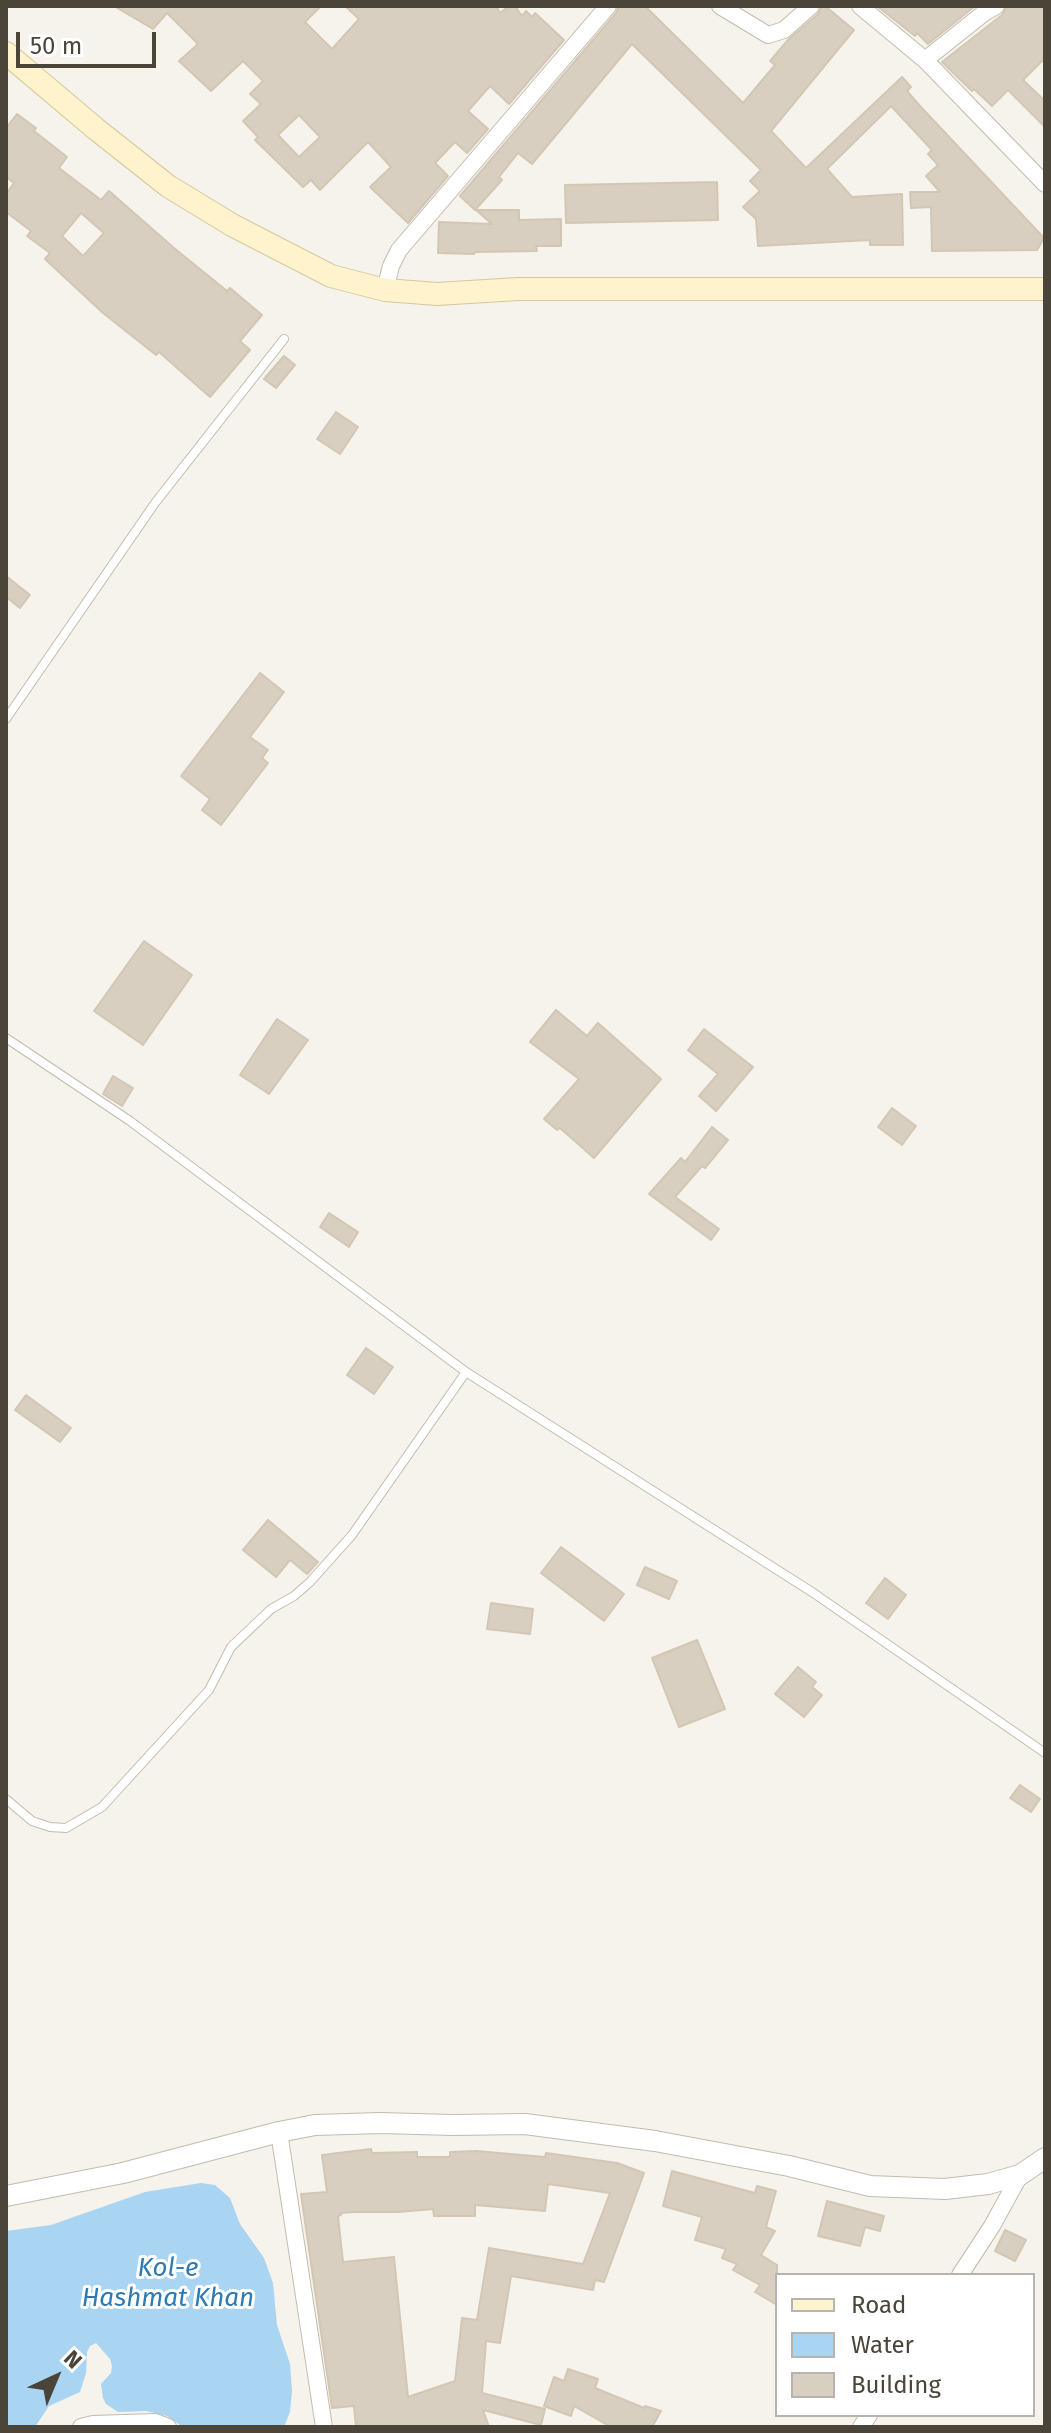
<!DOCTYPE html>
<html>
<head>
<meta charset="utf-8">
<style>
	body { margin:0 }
	#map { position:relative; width:1051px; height:2433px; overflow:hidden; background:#f6f3ec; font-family:"Fira Sans",sans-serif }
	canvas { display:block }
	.frame { position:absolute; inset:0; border:8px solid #4b4439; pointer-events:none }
	.legend { position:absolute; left:775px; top:2273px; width:260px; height:144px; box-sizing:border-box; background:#fff; border:2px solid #b7b4b0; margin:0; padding:10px 14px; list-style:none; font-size:24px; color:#4b4439 }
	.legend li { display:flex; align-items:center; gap:16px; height:40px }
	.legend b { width:40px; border:2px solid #b7b4b0 }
	.north { position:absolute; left:16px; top:2337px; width:80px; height:80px; -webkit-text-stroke:6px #fff; paint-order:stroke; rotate:44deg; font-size:22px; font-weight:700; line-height:32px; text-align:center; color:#4b4439 }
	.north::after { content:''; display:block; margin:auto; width:28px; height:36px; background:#4b4439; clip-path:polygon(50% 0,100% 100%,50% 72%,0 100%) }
	.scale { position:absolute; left:16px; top:32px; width:140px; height:36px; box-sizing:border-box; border:4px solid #4b4439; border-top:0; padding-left:10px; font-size:24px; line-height:28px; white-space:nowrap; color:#4b4439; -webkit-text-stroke:6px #fff; paint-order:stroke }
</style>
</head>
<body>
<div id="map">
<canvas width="1051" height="2433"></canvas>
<div class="frame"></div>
<ul class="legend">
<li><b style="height:10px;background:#fff3cd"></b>Road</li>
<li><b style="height:22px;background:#a9d4f2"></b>Water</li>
<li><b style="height:22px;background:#d8cfc1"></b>Building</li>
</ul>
<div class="north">N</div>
<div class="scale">50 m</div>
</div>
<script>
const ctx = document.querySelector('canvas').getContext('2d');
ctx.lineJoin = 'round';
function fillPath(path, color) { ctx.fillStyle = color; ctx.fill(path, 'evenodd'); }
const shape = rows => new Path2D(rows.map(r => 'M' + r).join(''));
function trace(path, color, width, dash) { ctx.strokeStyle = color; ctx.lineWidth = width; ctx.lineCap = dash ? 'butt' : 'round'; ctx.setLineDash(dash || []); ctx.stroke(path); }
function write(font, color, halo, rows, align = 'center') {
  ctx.font = font + ' "Fira Sans",sans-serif'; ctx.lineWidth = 6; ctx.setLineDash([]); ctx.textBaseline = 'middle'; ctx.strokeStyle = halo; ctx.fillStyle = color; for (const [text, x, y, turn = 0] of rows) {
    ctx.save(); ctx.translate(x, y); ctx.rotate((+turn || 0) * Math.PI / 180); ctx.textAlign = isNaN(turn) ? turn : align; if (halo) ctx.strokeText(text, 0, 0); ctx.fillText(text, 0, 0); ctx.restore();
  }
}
fillPath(shape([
	[201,2183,215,2185,230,2198,240,2224,264,2258,273,2283,277,2325,290,2364,292,2391,290,2412,284,2427,183,2427,167,2416,146,2411,118,2412,106,2404,103,2398,101,2384,111,2373,112,2366,110,2359,96,2343,90,2346,87,2352,86,2373,80,2392,49,2406,35,2427,6,2427,6,2231,51,2225,145,2192]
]), '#a9d4f2');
const building = shape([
	[114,6,321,6,305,22,332,49,359,19,345,6,496,6,500,13,509,6,515,6,522,16,526,11,532,17,535,13,564,40,509,104,490,86,468,111,488,129,467,153,455,142,435,163,448,176,408,223,370,187,391,167,368,142,320,190,311,180,303,187,255,140,258,137,243,121,261,104,250,94,263,81,243,61,211,91,179,61,198,44,167,13,153,29,114,6],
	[299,115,320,137,299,157,278,135,299,115],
	[619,6,645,6,743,103,775,65,770,61,788,40,818,14,822,6,825,6,854,30,771,131,806,168,902,77,911,87,907,91,920,106,1044,238,1037,250,932,251,931,207,911,208,910,192,940,192,926,176,938,165,928,154,932,150,891,106,827,169,852,197,902,194,903,245,870,245,870,240,758,246,756,219,743,207,760,191,750,181,761,170,632,44,532,164,518,153,499,177,502,180,475,210,460,196,616,13,619,6],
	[877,6,975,6,928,44,917,33,915,36,877,6],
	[1007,6,1045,6,1045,58,1023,80,1045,101,1045,127,1008,90,992,106,974,89,972,91,942,62,1002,15,1007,6],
	[17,114,36,128,34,131,67,157,59,168,101,200,109,191,174,248,227,291,230,288,262,315,240,341,250,350,210,397,159,352,156,355,103,313,45,259,50,253,27,236,31,231,6,212,6,194,14,183,6,177,6,128,17,114],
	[81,213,104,233,83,256,62,236,81,213],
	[717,182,718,220,566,223,565,185,717,182],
	[476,210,519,210,519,220,561,219,561,246,536,246,537,251,475,252,474,254,438,253,439,222,492,224,476,210],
	[284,356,295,365,276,388,264,379,284,356],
	[336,412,358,427,340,454,317,439,336,412],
	[6,576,30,595,20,608,6,597,6,576],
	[260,673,284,692,250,737,268,750,262,758,268,763,221,825,202,810,210,799,181,776,260,673],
	[144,941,192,975,143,1045,94,1011,144,941],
	[556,1010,587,1036,598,1023,661,1079,594,1158,560,1128,557,1130,544,1119,579,1079,530,1042,556,1010],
	[277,1019,308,1040,269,1094,240,1075,277,1019],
	[704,1029,753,1067,716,1111,699,1096,718,1074,688,1050,704,1029],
	[113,1076,133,1088,122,1106,103,1094,113,1076],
	[892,1108,916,1126,902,1145,878,1127,892,1108],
	[712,1127,728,1140,705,1168,702,1166,675,1197,719,1229,711,1240,649,1194,681,1158,685,1162,712,1127],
	[329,1213,358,1232,349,1247,320,1227,329,1213],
	[366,1348,393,1367,374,1394,347,1375,366,1348],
	[26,1395,71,1428,60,1442,15,1410,26,1395],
	[268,1520,318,1562,307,1574,290,1560,276,1577,243,1550,268,1520],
	[561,1547,624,1594,604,1621,541,1573,561,1547],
	[645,1567,677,1581,669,1599,637,1585,645,1567],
	[885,1578,906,1595,888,1619,866,1603,885,1578],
	[491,1603,533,1609,530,1634,487,1629,491,1603],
	[697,1640,725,1709,679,1727,652,1658,697,1640],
	[798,1667,816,1682,812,1687,822,1695,804,1717,775,1694,798,1667],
	[1020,1785,1040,1799,1031,1812,1010,1798,1020,1785],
	[371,2149,372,2153,417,2152,417,2157,450,2157,450,2152,476,2151,545,2157,546,2153,617,2163,644,2173,604,2282,595,2280,593,2290,511,2276,500,2343,486,2341,482,2393,545,2409,541,2425,483,2410,489,2427,356,2427,354,2406,332,2408,301,2194,327,2192,322,2155,371,2149],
	[548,2184,610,2193,583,2264,489,2248,477,2320,462,2318,455,2381,408,2397,394,2257,343,2262,338,2216,341,2215,341,2213,354,2212,398,2212,433,2209,434,2216,475,2216,475,2205,545,2211,548,2184],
	[672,2171,755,2193,757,2186,776,2191,766,2227,775,2231,761,2255,777,2265,777,2305,755,2292,760,2285,733,2270,737,2264,722,2258,726,2249,695,2240,702,2217,663,2206,672,2171],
	[827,2201,884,2216,880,2231,865,2227,860,2246,818,2236,827,2201],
	[1005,2230,1026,2240,1015,2261,995,2251,1005,2230],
	[568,2369,598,2379,595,2388,644,2408,645,2406,661,2411,652,2427,611,2427,574,2406,571,2416,544,2406,554,2377,564,2381,568,2369]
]);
fillPath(building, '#d8cfc1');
trace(building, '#d3c7b4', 2);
const service = shape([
	[6,719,155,503,284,339],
	[6,1038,130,1121,466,1372,812,1592,1045,1753],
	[6,1799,32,1821,50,1827,66,1828,102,1807,209,1690,231,1647,271,1609,294,1596,310,1582,352,1535,466,1372]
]);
const minor = shape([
	[720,6,768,35,784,30,811,6],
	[860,6,925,60,1045,184],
	[925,60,984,13,996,6],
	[385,290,391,266,399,250,608,6],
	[279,2132,324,2427],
	[960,2275,992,2226,1020,2175],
	[81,2427,93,2424,155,2422,168,2427],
	[861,2427,869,2415]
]);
const tertiary = shape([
	[6,2196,123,2173,279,2132,315,2125,380,2123,453,2125,525,2124,655,2141,789,2166,870,2186,945,2189,988,2184,1020,2175,1045,2158]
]);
const secondary = shape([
	[6,53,96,129,168,186,232,225,331,276,385,290,437,294,518,289,1045,289]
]);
trace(service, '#c2bbae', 10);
trace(minor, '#c2bbae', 18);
trace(tertiary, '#c2bbae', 22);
trace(secondary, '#d6c79b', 24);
trace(service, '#fff', 8);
trace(minor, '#fff', 16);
trace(tertiary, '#fff', 20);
trace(secondary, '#fff3cd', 22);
write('italic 26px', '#2e7ab2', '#fff', [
	["Kol-e",168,2269],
	["Hashmat Khan",168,2299]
]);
</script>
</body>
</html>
